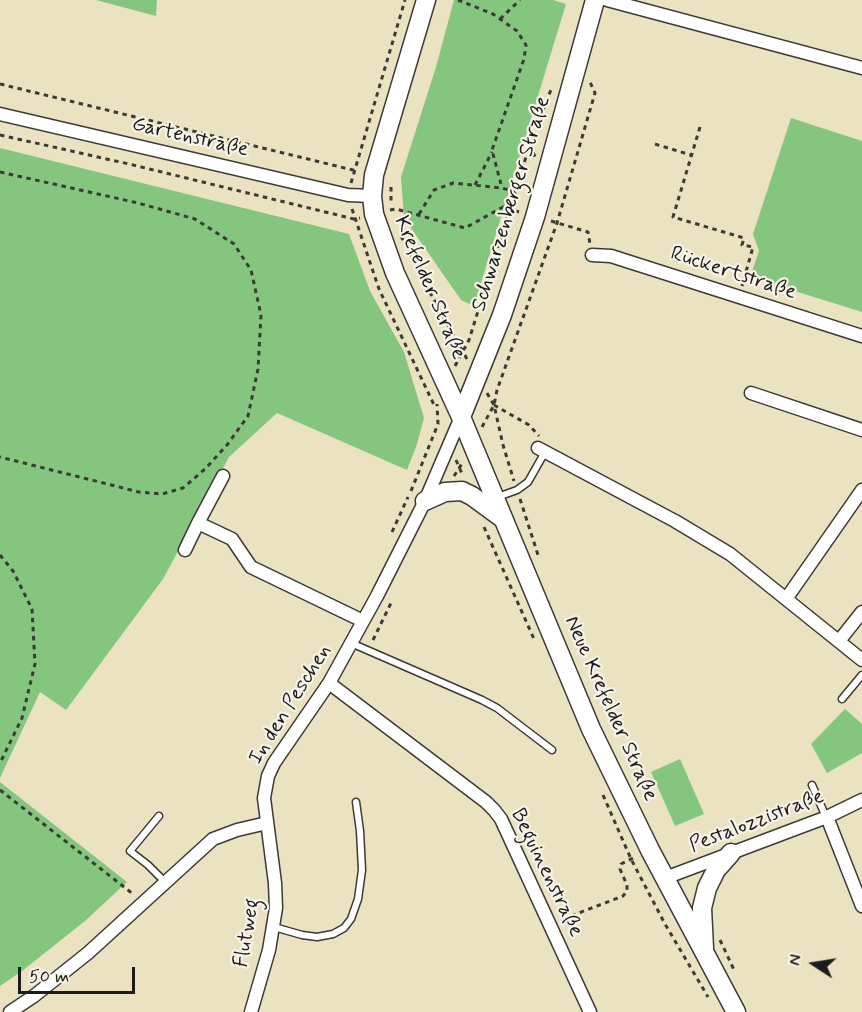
<!DOCTYPE html>
<html>
<head>
<meta charset="utf-8">
<style>
	body { margin:0 }
	#map { position:relative; width:862px; height:1012px; overflow:hidden; background:#ebe2c2; font-family:Mynerve,sans-serif }
	canvas { display:block }
	.north { position:absolute; left:784px; top:934px; width:60px; height:60px; -webkit-text-stroke:4px #f7f3e8; paint-order:stroke; rotate:282deg; font-size:16px; font-weight:700; line-height:24px; text-align:center; color:#1c1c1c }
	.north::after { content:''; display:block; margin:auto; width:21px; height:27px; background:#1c1c1c; clip-path:polygon(50% 0,100% 100%,50% 72%,0 100%) }
	.scale { position:absolute; left:18px; top:967px; width:117px; height:27px; box-sizing:border-box; border:3px solid #1c1c1c; border-top:0; padding-left:8px; font-size:18px; line-height:21px; white-space:nowrap; color:#1c1c1c; -webkit-text-stroke:4px #f7f3e8; paint-order:stroke }
</style>
</head>
<body>
<div id="map">
<canvas width="862" height="1012"></canvas>
<div class="north">N</div>
<div class="scale">50 m</div>
</div>
<script>
const ctx = document.querySelector('canvas').getContext('2d');
ctx.lineJoin = 'round';
function fillPath(path, color) { ctx.fillStyle = color; ctx.fill(path, 'evenodd'); }
const shape = rows => new Path2D(rows.map(r => 'M' + r).join(''));
function trace(path, color, width, dash) { ctx.strokeStyle = color; ctx.lineWidth = width; ctx.lineCap = dash ? 'butt' : 'round'; ctx.setLineDash(dash || []); ctx.stroke(path); }
function write(font, color, halo, rows, align = 'center') {
  ctx.font = font + ' Mynerve,sans-serif'; ctx.lineWidth = 4.5; ctx.setLineDash([]); ctx.textBaseline = 'middle'; ctx.strokeStyle = halo; ctx.fillStyle = color; for (const [text, x, y, turn = 0] of rows) {
    ctx.save(); ctx.translate(x, y); ctx.rotate((+turn || 0) * Math.PI / 180); ctx.textAlign = isNaN(turn) ? turn : align; if (halo) ctx.strokeText(text, 0, 0); ctx.fillText(text, 0, 0); ctx.restore();
  }
}
fillPath(shape([
	[96,0,157,0,156,16],
	[454,0,553,0,566,4,474,306,461,300,404,218,401,177,436,67],
	[791,118,862,141,862,312,750,277,759,251,753,234],
	[0,148,349,234,370,291,404,352,424,418,417,444,407,470,277,413,229,457,163,579,66,710,40,692,0,778],
	[845,709,862,724,862,753,827,773,811,744],
	[680,759,704,814,675,826,651,772],
	[0,782,127,882,85,921,22,971,0,986]
]), '#84c67e');
const lane = shape([
	[495,498,517,490,528,482,545,452],
	[351,643,482,700,497,708,552,750],
	[842,699,862,675],
	[812,785,826,817],
	[159,816,130,851,148,865,165,882],
	[274,927,302,935,317,937,333,934,344,928,351,919,358,899,362,870,360,831,356,802]
]);
const street = shape([
	[607,0,862,68],
	[0,114,348,195,372,196],
	[592,255,611,256,862,336],
	[751,393,862,430],
	[538,448,675,521,730,554,862,660],
	[223,476,198,523,232,539,251,567,363,621],
	[185,550,198,523],
	[786,599,862,490],
	[839,641,862,612],
	[329,683,486,802,494,810,501,819,590,1012],
	[827,817,862,906],
	[665,878,827,817,862,800],
	[10,1012,34,996,88,953,213,839,237,830,267,823],
	[251,1012,269,950,276,908,275,883,264,798,268,776,274,763,329,683,377,596,425,501,461,417]
]);
const secondary = shape([
	[426,0,374,175,372,196,374,214,395,273,461,417,591,729,650,850,736,1012],
	[461,417,502,315,535,217,595,0],
	[425,501,445,492,462,491,472,496,502,518],
	[704,948,702,908,707,888,716,870,731,853]
]);
trace(lane, '#3b3a35', 9);
trace(street, '#3b3a35', 15);
trace(secondary, '#3b3a35', 21);
trace(shape([
	[458,0,493,14,517,31,526,45,524,59,492,150,502,188],
	[500,19,520,0],
	[0,84,357,171],
	[700,127,673,217,744,238,742,245,753,247,742,286],
	[0,135,129,164,354,219,360,218],
	[530,144,535,157],
	[655,144,691,155],
	[0,172,138,203,195,219,234,244,251,270,261,315,258,369,248,416,227,445,205,469,183,488,162,494,139,492,0,457],
	[351,183,405,0],
	[475,185,492,152],
	[391,187,391,204],
	[352,209,379,289,435,407],
	[390,210,396,209,465,228,503,207,519,212],
	[419,214,434,190,453,183,502,188,515,192],
	[551,221,588,232,590,244],
	[401,236,435,302,467,359],
	[455,366,469,340,530,144,552,87],
	[487,393,494,405,503,445,514,481],
	[494,405,529,425,539,436],
	[482,427,494,405,497,390,557,223,595,93,590,82],
	[456,460,463,476],
	[454,476,463,462],
	[411,491,438,424,437,404],
	[520,499,539,558],
	[484,527,534,639],
	[392,532,408,497],
	[0,555,13,571,32,609,35,664,22,718,0,763],
	[373,640,391,603],
	[0,790,133,894],
	[603,795,631,859,665,924,708,997],
	[563,919,623,896,627,891,627,885,620,869,621,864,633,858],
	[720,940,735,972]
]), '#3b3a35', 3, [4.5, 4.5]);
trace(lane, '#fff', 6);
trace(street, '#fff', 12);
trace(secondary, '#fff', 18);
write('21px', '#1c1c1c', '#f7f3e8', [
	["Gartenstraße",190,138,13],
	["Schwarzenberger Straße",512,204,-73],
	["Rückertstraße",733,274,18],
	["Krefelder Straße",429,288,67],
	["In den Peschen",291,705,-58],
	["Neue Krefelder Straße",610,709,66],
	["Pestalozzistraße",757,822,-21],
	["Beguinenstraße",546,873,64],
	["Flutweg",248,933,-80]
]);
</script>
</body>
</html>
